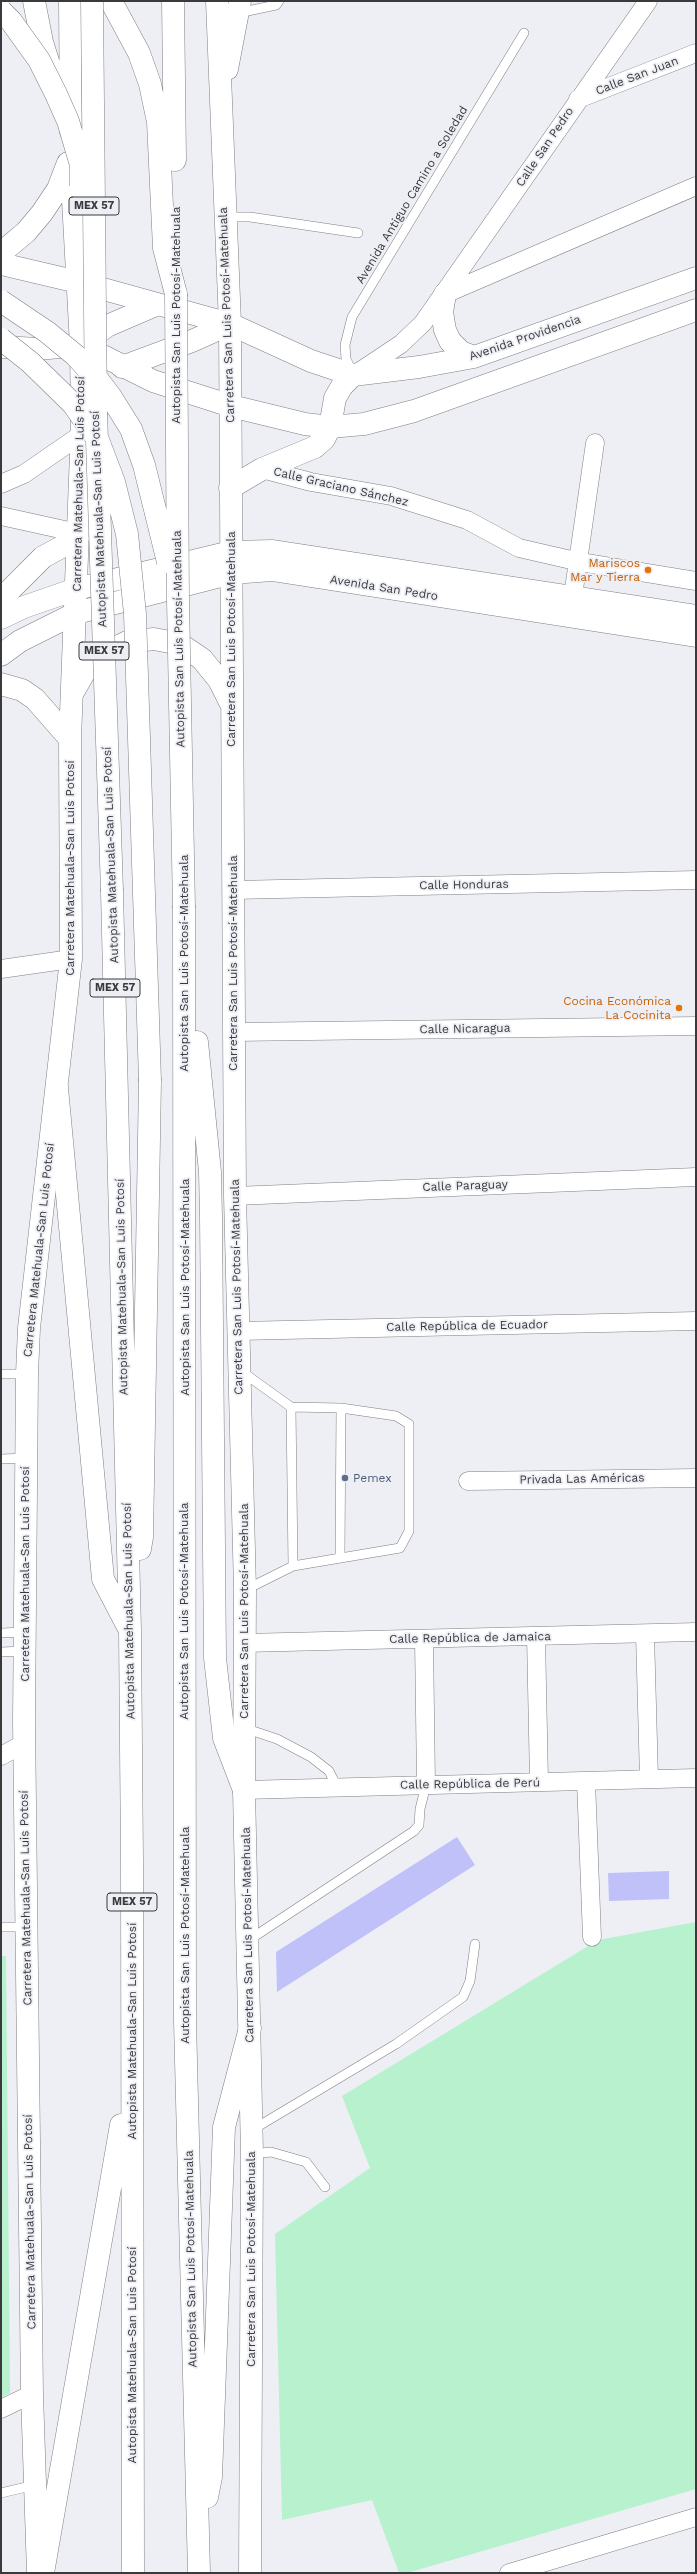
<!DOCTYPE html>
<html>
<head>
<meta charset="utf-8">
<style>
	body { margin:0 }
	#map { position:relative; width:697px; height:2574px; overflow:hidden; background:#eeeff5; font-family:"Work Sans",sans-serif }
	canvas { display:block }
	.frame { position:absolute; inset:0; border:2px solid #393a3c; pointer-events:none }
</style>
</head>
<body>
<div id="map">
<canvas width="697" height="2574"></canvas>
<div class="frame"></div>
</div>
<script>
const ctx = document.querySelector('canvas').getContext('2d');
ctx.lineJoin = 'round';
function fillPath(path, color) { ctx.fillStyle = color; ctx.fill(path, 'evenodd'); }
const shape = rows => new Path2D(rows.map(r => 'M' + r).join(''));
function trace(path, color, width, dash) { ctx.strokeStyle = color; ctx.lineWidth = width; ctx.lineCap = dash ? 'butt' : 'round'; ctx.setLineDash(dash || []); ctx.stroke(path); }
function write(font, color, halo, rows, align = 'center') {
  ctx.font = font + ' "Work Sans",sans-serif'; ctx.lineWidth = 3.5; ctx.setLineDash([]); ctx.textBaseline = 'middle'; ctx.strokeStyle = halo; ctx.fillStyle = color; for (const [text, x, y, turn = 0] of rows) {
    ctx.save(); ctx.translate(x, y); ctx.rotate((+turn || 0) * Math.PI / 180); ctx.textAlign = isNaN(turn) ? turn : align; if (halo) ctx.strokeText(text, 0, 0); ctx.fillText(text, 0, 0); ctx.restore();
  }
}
fillPath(shape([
	[696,1922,696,2489,407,2573,399,2573,372,2500,282,2520,275,2234,370,2168,342,2096,598,1940],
	[1,1956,6,1956,10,2393,1,2398]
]), '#b7f1ce');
fillPath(shape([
	[457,1837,475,1865,277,1992,276,1952],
	[669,1871,669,1899,609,1901,608,1873]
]), '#c1c1fa');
const service = shape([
	[238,13,276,5,279,1],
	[225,217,250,217,358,233],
	[352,372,346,359,345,345,352,317,524,33],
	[241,1371,291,1407,293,1566,245,1590],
	[1,1374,27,1374],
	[291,1407,341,1408,396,1416,409,1424,409,1531,400,1548,293,1566],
	[1,1459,26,1458],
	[340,1557,341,1408],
	[1,1633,25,1632],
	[1,1652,25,1651],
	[244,1728,277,1739,311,1757,329,1771,337,1787],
	[1,1927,27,1927],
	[249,1940,414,1831,419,1825,420,1809,426,1785],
	[252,2130,396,2044,463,1997,470,1981,475,1944],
	[252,2154,271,2152,306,2162,325,2187],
	[1,2493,35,2485]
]);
const minor = shape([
	[578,99,696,53],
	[445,294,696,186],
	[356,374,401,344,423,323,648,1],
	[262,469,311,482,391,496,467,520,519,548,580,562,696,581],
	[1,484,24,474,82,434],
	[1,516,78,533],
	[571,610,595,443],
	[233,890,696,880],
	[1,969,71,959],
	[234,1032,696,1026],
	[235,1196,696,1177],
	[238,1331,696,1321],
	[468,1481,696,1478],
	[645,1634,649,1779],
	[536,1636,539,1782],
	[424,1639,426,1785],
	[244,1643,696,1632],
	[1,1756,25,1743],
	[586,1781,592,1937],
	[244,1790,696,1778],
	[1,2409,32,2394],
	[509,2573,696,2517]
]);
const tertiary = shape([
	[78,282,230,324,311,361,353,375,419,367,474,357,696,278],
	[445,294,442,312,445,330,450,341,461,352,474,357],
	[81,345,153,381,231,406,305,424,330,427,364,424,414,411,696,310],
	[1,618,24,607,76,589],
	[1,655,20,641,76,613]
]);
const secondary = shape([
	[76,589,231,552,273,551,696,616],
	[76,613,232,573,272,570,696,636]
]);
const primary = shape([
	[34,1,42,42,53,77],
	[70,1,71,132],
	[217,1,230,324,235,1196,245,1590,244,1790,252,2154,250,2573],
	[227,69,240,1],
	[1,253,26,232,42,213,58,189,68,163],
	[1,264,78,282],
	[2,347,38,349,81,345,107,326,156,305],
	[122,367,192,341,230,324],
	[230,488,262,469,315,447,324,439,330,427,335,398,342,386,353,375],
	[1,599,43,557,78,538],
	[1,684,22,690,35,699,70,739],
	[72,694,84,673,103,654,127,642,154,639,180,644,202,659,219,680,230,702],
	[38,2573,32,2394,24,1721,27,1374,29,1328,71,959,70,739,82,426,81,345,71,164]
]);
const motorway = shape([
	[111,1,139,53,150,84,158,122,164,248,176,294],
	[173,1,175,160],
	[112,891,130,1631,132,1862,133,2573],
	[184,908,185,2021,199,2573],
	[197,1042,210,1172,211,1217,215,1658,224,1738,244,1790],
	[57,1088,103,1579,127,1625],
	[140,1549,142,1537,150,1081],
	[207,2497,211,2477,224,2127,250,2028],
	[43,2573,121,2125]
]);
trace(service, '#7e7e84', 10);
trace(minor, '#7e7e84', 19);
trace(tertiary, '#7e7e84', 23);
trace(secondary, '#7e7e84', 23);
trace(primary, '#7e7e84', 23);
trace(motorway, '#7e7e84', 23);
trace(service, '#fff', 9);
trace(minor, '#fff', 18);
trace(tertiary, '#fff', 22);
trace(secondary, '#fff', 22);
trace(primary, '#fff', 22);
trace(motorway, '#fff', 22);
const motorwayBridge = shape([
	[92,1,96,411,112,891],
	[1,11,11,21,39,60,56,94,68,121,81,165,81,186],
	[176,294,178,600,184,908],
	[1,301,47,332,75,355,98,380,111,397,131,429,144,465,168,562],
	[1,339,30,362,73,404,98,440,114,482,127,534,135,614,150,1081]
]);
trace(motorwayBridge, '#7e7e84', 23, []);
trace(motorwayBridge, '#fff', 22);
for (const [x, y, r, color] of [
	[648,570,4,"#e8710a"],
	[679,1008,4,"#e8710a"],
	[345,1478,4,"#5c6f8a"]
]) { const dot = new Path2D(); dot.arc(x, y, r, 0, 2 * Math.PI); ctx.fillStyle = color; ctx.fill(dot); trace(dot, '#eeeff5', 1.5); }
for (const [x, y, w] of [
	[94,206,50],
	[104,651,50],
	[115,988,50],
	[132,1902,50]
]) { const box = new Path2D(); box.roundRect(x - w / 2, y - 9, w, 18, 3); ctx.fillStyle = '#eeeff5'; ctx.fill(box); trace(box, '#393a3c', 1); }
write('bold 11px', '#393a3c', null, [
	["MEX 57",94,206],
	["MEX 57",104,651],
	["MEX 57",115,988],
	["MEX 57",132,1902]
]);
write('12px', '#393a3c', '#eeeff5', [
	["Calle San Juan",637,76,-21],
	["Calle San Pedro",545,147,-56],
	["Avenida Antiguo Camino a Soledad",412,195,-59],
	["Autopista San Luis Potosí-Matehuala",176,315,-90],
	["Carretera San Luis Potosí-Matehuala",227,315,-92],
	["Avenida Providencia",525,338,-19],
	["Carretera Matehuala-San Luis Potosí",79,484,-89],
	["Calle Graciano Sánchez",341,487,13],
	["Autopista Matehuala-San Luis Potosí",99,519,-92],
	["Avenida San Pedro",384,588,9],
	["Autopista San Luis Potosí-Matehuala",179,639,-91],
	["Carretera San Luis Potosí-Matehuala",231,639,-90],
	["Autopista Matehuala-San Luis Potosí",111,855,-92],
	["Carretera Matehuala-San Luis Potosí",70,868,-90],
	["Calle Honduras",464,885,-1],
	["Autopista San Luis Potosí-Matehuala",184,963,-90],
	["Carretera San Luis Potosí-Matehuala",233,963,-90],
	["Calle Nicaragua",465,1029,-1],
	["Calle Paraguay",465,1186,-2],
	["Carretera Matehuala-San Luis Potosí",39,1250,-84],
	["Autopista Matehuala-San Luis Potosí",122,1287,-91],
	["Autopista San Luis Potosí-Matehuala",185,1287,-90],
	["Carretera San Luis Potosí-Matehuala",237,1287,-91],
	["Calle República de Ecuador",467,1326,-1],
	["Privada Las Américas",582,1479,-1],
	["Carretera Matehuala-San Luis Potosí",25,1574,-90],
	["Autopista Matehuala-San Luis Potosí",129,1611,-91],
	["Autopista San Luis Potosí-Matehuala",184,1611,-90],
	["Carretera San Luis Potosí-Matehuala",244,1611,-90],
	["Calle República de Jamaica",470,1638,-1],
	["Calle República de Perú",470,1784,-1],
	["Carretera Matehuala-San Luis Potosí",26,1898,-91],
	["Autopista San Luis Potosí-Matehuala",185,1935,-90],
	["Carretera San Luis Potosí-Matehuala",248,1935,-91],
	["Autopista Matehuala-San Luis Potosí",132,2031,-90],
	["Carretera Matehuala-San Luis Potosí",30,2222,-91],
	["Autopista San Luis Potosí-Matehuala",191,2259,-91],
	["Carretera San Luis Potosí-Matehuala",251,2259,-90],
	["Autopista Matehuala-San Luis Potosí",132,2355,-90]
]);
write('12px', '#c56008', '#eeeff5', [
	["Mariscos",640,563],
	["Mar y Tierra",640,577],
	["Cocina Económica",671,1001],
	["La Cocinita",671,1015]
], 'right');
write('12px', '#4e5e75', '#eeeff5', [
	["Pemex",353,1478]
], 'left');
</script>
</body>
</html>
